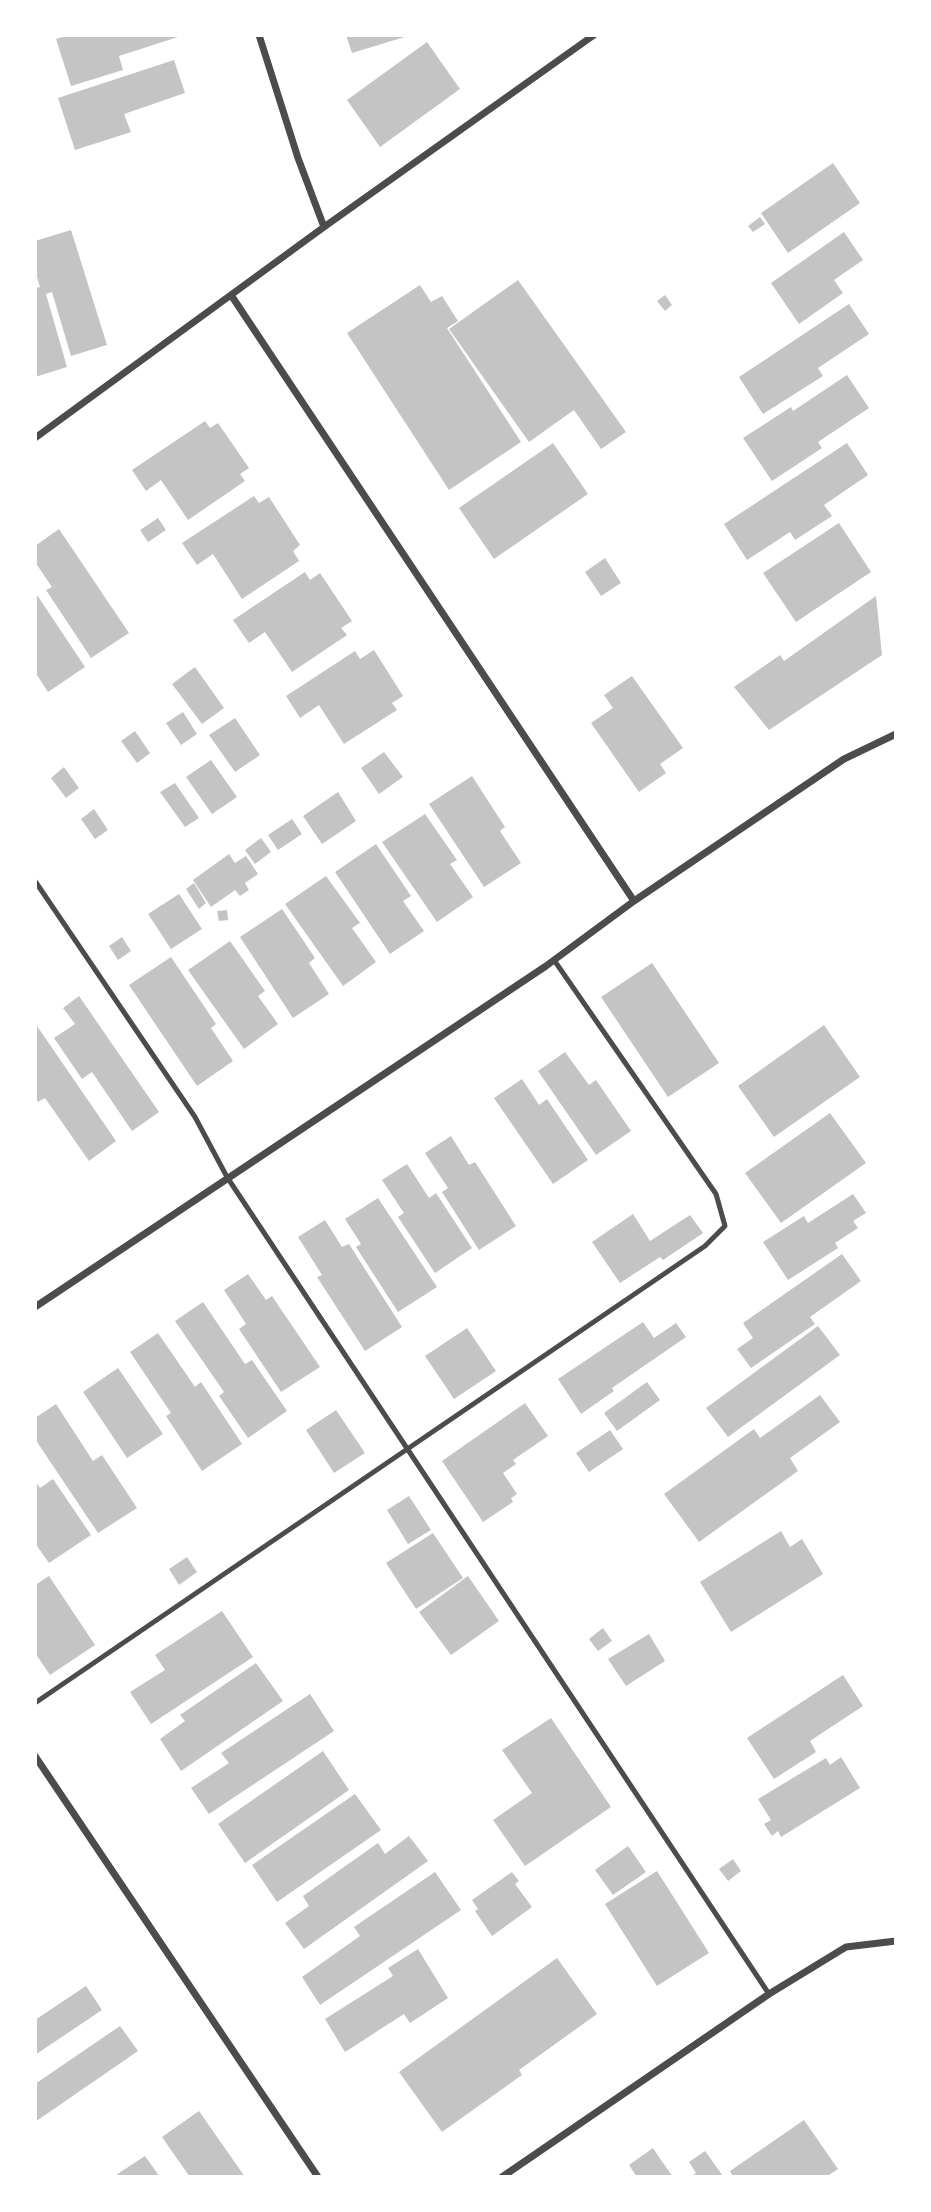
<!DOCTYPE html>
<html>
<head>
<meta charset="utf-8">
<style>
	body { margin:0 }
	#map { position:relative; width:931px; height:2212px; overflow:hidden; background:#fff; font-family:Montserrat,sans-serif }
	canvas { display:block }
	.frame { position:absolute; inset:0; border:37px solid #fff; pointer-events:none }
</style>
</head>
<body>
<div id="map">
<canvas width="931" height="2212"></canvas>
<div class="frame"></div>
</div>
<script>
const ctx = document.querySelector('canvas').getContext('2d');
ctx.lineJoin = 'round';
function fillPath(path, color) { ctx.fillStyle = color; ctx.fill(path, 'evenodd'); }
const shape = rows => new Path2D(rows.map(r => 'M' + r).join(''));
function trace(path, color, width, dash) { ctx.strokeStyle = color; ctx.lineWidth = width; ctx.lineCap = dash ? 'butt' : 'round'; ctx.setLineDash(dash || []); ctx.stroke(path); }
fillPath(shape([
	[69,35,181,35,181,36,119,56,123,70,71,86,56,39],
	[346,35,407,35,408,36,352,53],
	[427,42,460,89,380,147,347,100],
	[174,60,185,93,124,114,131,132,75,150,58,98],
	[833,163,860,203,788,253,761,213],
	[760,217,765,224,753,232,748,226],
	[71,230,107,345,71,356,52,292,46,294,67,367,35,377,35,288,40,287,35,271,35,241],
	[844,232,863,260,834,280,843,293,799,324,771,283],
	[518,280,626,432,601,449,574,410,529,442,449,329],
	[420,285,431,302,442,296,458,321,447,328,521,442,449,490,347,333],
	[665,295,672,305,665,311,657,301],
	[849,304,869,334,818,368,823,376,763,414,739,377],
	[847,375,869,408,818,442,822,448,772,481,743,438,791,407,793,411],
	[205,421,210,428,218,423,249,468,240,474,245,481,188,520,161,480,146,491,132,470],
	[553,443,588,494,494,559,459,508],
	[847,443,868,475,824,505,832,516,795,540,790,532,747,560,724,524],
	[254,496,259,503,269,497,300,545,293,551,299,561,242,599,213,554,197,565,182,543],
	[158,518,166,530,148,542,140,530],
	[839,523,871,572,796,622,763,573],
	[59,529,129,633,91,658,46,590,52,587,35,562,35,546],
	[605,558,621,583,601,596,585,572],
	[305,572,310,580,320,573,352,621,341,628,347,635,292,672,265,632,249,643,233,620],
	[35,592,85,667,48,692,35,672],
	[876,596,882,655,769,730,734,687,780,655,784,661],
	[374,650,403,696,392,703,397,710,344,744,319,705,300,718,286,696,355,651,360,659],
	[195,667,224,708,202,724,172,684],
	[632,676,683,748,660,764,666,773,639,792,591,723,613,708,604,695],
	[183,712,197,734,181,745,166,723],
	[235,718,260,755,235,772,209,735],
	[135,731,150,753,137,763,121,741],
	[384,752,403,777,379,794,361,768],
	[211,760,237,797,212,814,186,777],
	[64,767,79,788,66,798,51,778],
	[472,776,505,827,500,831,521,863,484,887,429,804],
	[175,783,199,818,185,827,160,792],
	[338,792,356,821,322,844,303,816],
	[94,809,108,830,95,839,81,819],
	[425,814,457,860,450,864,473,897,437,922,382,842],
	[292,819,302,834,278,850,268,835],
	[261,838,271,852,255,864,245,850],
	[376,844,411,896,403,901,424,931,390,954,335,872],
	[229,854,235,863,246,856,258,874,245,883,249,890,240,896,235,890,211,907,193,880],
	[326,876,360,923,352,928,376,962,343,986,285,904],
	[194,883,206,903,199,909,186,889],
	[179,894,202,929,171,949,148,914],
	[282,909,315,958,309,963,329,994,293,1018,240,937],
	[227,910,228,920,219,921,217,911],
	[122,937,131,951,118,960,109,946],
	[230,941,265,991,258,996,278,1024,244,1049,188,970],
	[171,957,216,1024,211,1028,233,1061,197,1086,129,985],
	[652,963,719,1063,668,1097,601,997],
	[79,996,159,1112,132,1131,92,1072,82,1079,54,1038,75,1024,63,1008],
	[824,1025,860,1077,774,1137,738,1086],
	[37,1026,116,1141,89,1161,45,1098,38,1102,35,1098,35,1027],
	[565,1052,589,1085,596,1080,631,1131,596,1155,538,1071],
	[522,1079,539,1105,547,1099,588,1160,553,1184,494,1098],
	[830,1113,866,1163,781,1223,745,1173],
	[451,1136,469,1165,475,1162,516,1226,479,1250,442,1192,448,1188,425,1153],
	[407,1164,429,1198,436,1193,472,1248,435,1273,398,1217,404,1213,382,1180],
	[853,1194,866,1213,853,1221,858,1228,835,1243,838,1248,788,1280,763,1242,804,1216,808,1223],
	[378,1198,437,1287,398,1312,356,1247,361,1244,345,1219],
	[633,1214,650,1241,690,1215,703,1233,663,1260,660,1257,620,1283,592,1242],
	[325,1220,342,1247,349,1244,402,1327,365,1351,317,1277,322,1275,298,1237],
	[842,1254,861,1281,810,1317,815,1324,751,1368,737,1349,753,1338,743,1323],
	[248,1274,266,1300,272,1296,320,1367,281,1392,239,1329,246,1324,224,1290],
	[203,1302,245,1364,252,1360,287,1411,248,1438,219,1396,224,1392,175,1321],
	[643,1322,654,1338,676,1323,686,1337,612,1388,614,1391,581,1414,558,1379],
	[818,1326,840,1355,728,1437,706,1408],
	[467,1328,496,1371,454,1399,425,1356],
	[158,1333,195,1387,201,1382,242,1444,202,1471,166,1416,171,1413,130,1352],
	[118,1368,163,1434,127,1458,83,1392],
	[647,1382,660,1400,617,1431,604,1413],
	[820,1395,840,1422,790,1458,798,1471,699,1542,664,1494,754,1429,760,1438],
	[525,1403,548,1436,513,1460,516,1464,503,1473,517,1494,511,1498,513,1502,483,1522,442,1461],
	[56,1404,93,1461,102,1455,137,1508,98,1533,35,1439,35,1418],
	[336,1410,365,1453,334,1473,306,1430],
	[610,1430,623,1449,589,1472,576,1453],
	[53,1479,91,1535,49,1563,35,1543,35,1481,40,1488],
	[409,1496,431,1530,408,1544,387,1510],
	[781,1531,790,1547,802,1539,823,1574,731,1632,700,1582],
	[433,1533,463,1578,416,1609,386,1563],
	[187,1557,197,1572,179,1585,169,1569],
	[49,1576,95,1645,50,1675,35,1653,35,1585],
	[468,1576,499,1621,451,1655,419,1612],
	[222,1611,253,1657,151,1724,130,1692,165,1670,155,1655],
	[603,1628,612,1641,598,1651,589,1639],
	[649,1634,665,1661,626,1686,608,1659],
	[256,1663,283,1701,181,1771,160,1739,185,1721,180,1715],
	[843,1675,863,1706,810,1741,816,1752,774,1779,747,1738],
	[310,1694,334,1731,209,1814,191,1788,229,1763,221,1753],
	[551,1718,611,1807,525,1866,493,1820,532,1793,502,1750],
	[323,1751,349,1790,245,1863,218,1824],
	[841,1757,860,1788,781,1837,778,1831,772,1836,764,1824,771,1820,758,1799,826,1758,830,1765],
	[355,1794,381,1830,277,1902,252,1865],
	[409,1836,428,1861,304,1949,285,1923,309,1906,303,1896,378,1843,385,1854],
	[628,1846,646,1872,613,1895,595,1870],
	[733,1859,741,1871,728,1881,719,1869],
	[657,1871,709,1953,657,1986,605,1904],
	[435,1872,461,1910,320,2005,302,1977,360,1936,354,1927],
	[512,1872,519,1881,515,1884,532,1907,492,1936,475,1911,478,1909,472,1900],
	[418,1949,448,1998,410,2023,404,2014,345,2052,325,2019,393,1976,388,1968],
	[557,1958,597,2014,519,2070,522,2075,442,2132,399,2072],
	[86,1986,102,2010,35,2055,35,2020],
	[120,2026,138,2051,35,2122,35,2084],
	[199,2111,245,2177,190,2177,178,2160,162,2137],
	[804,2120,838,2169,826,2177,733,2177,730,2171],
	[653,2148,659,2157,673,2177,637,2177,629,2165],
	[705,2151,723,2176,721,2177,690,2177,696,2173,689,2162],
	[145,2156,160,2177,113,2177]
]), '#c4c4c4');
trace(shape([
	[35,881,195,1117,227,1177,769,1994],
	[35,1703,705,1246,725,1226,716,1194,554,960]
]), '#4c4c4c', 5);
trace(shape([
	[259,35,298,158,324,227],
	[231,295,634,901],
	[35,438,324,227,594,35],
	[35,1307,546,966,634,901,844,759,896,734],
	[35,1756,318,2177],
	[502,2177,769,1994,846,1947,896,1941]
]), '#4c4c4c', 7);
</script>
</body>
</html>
